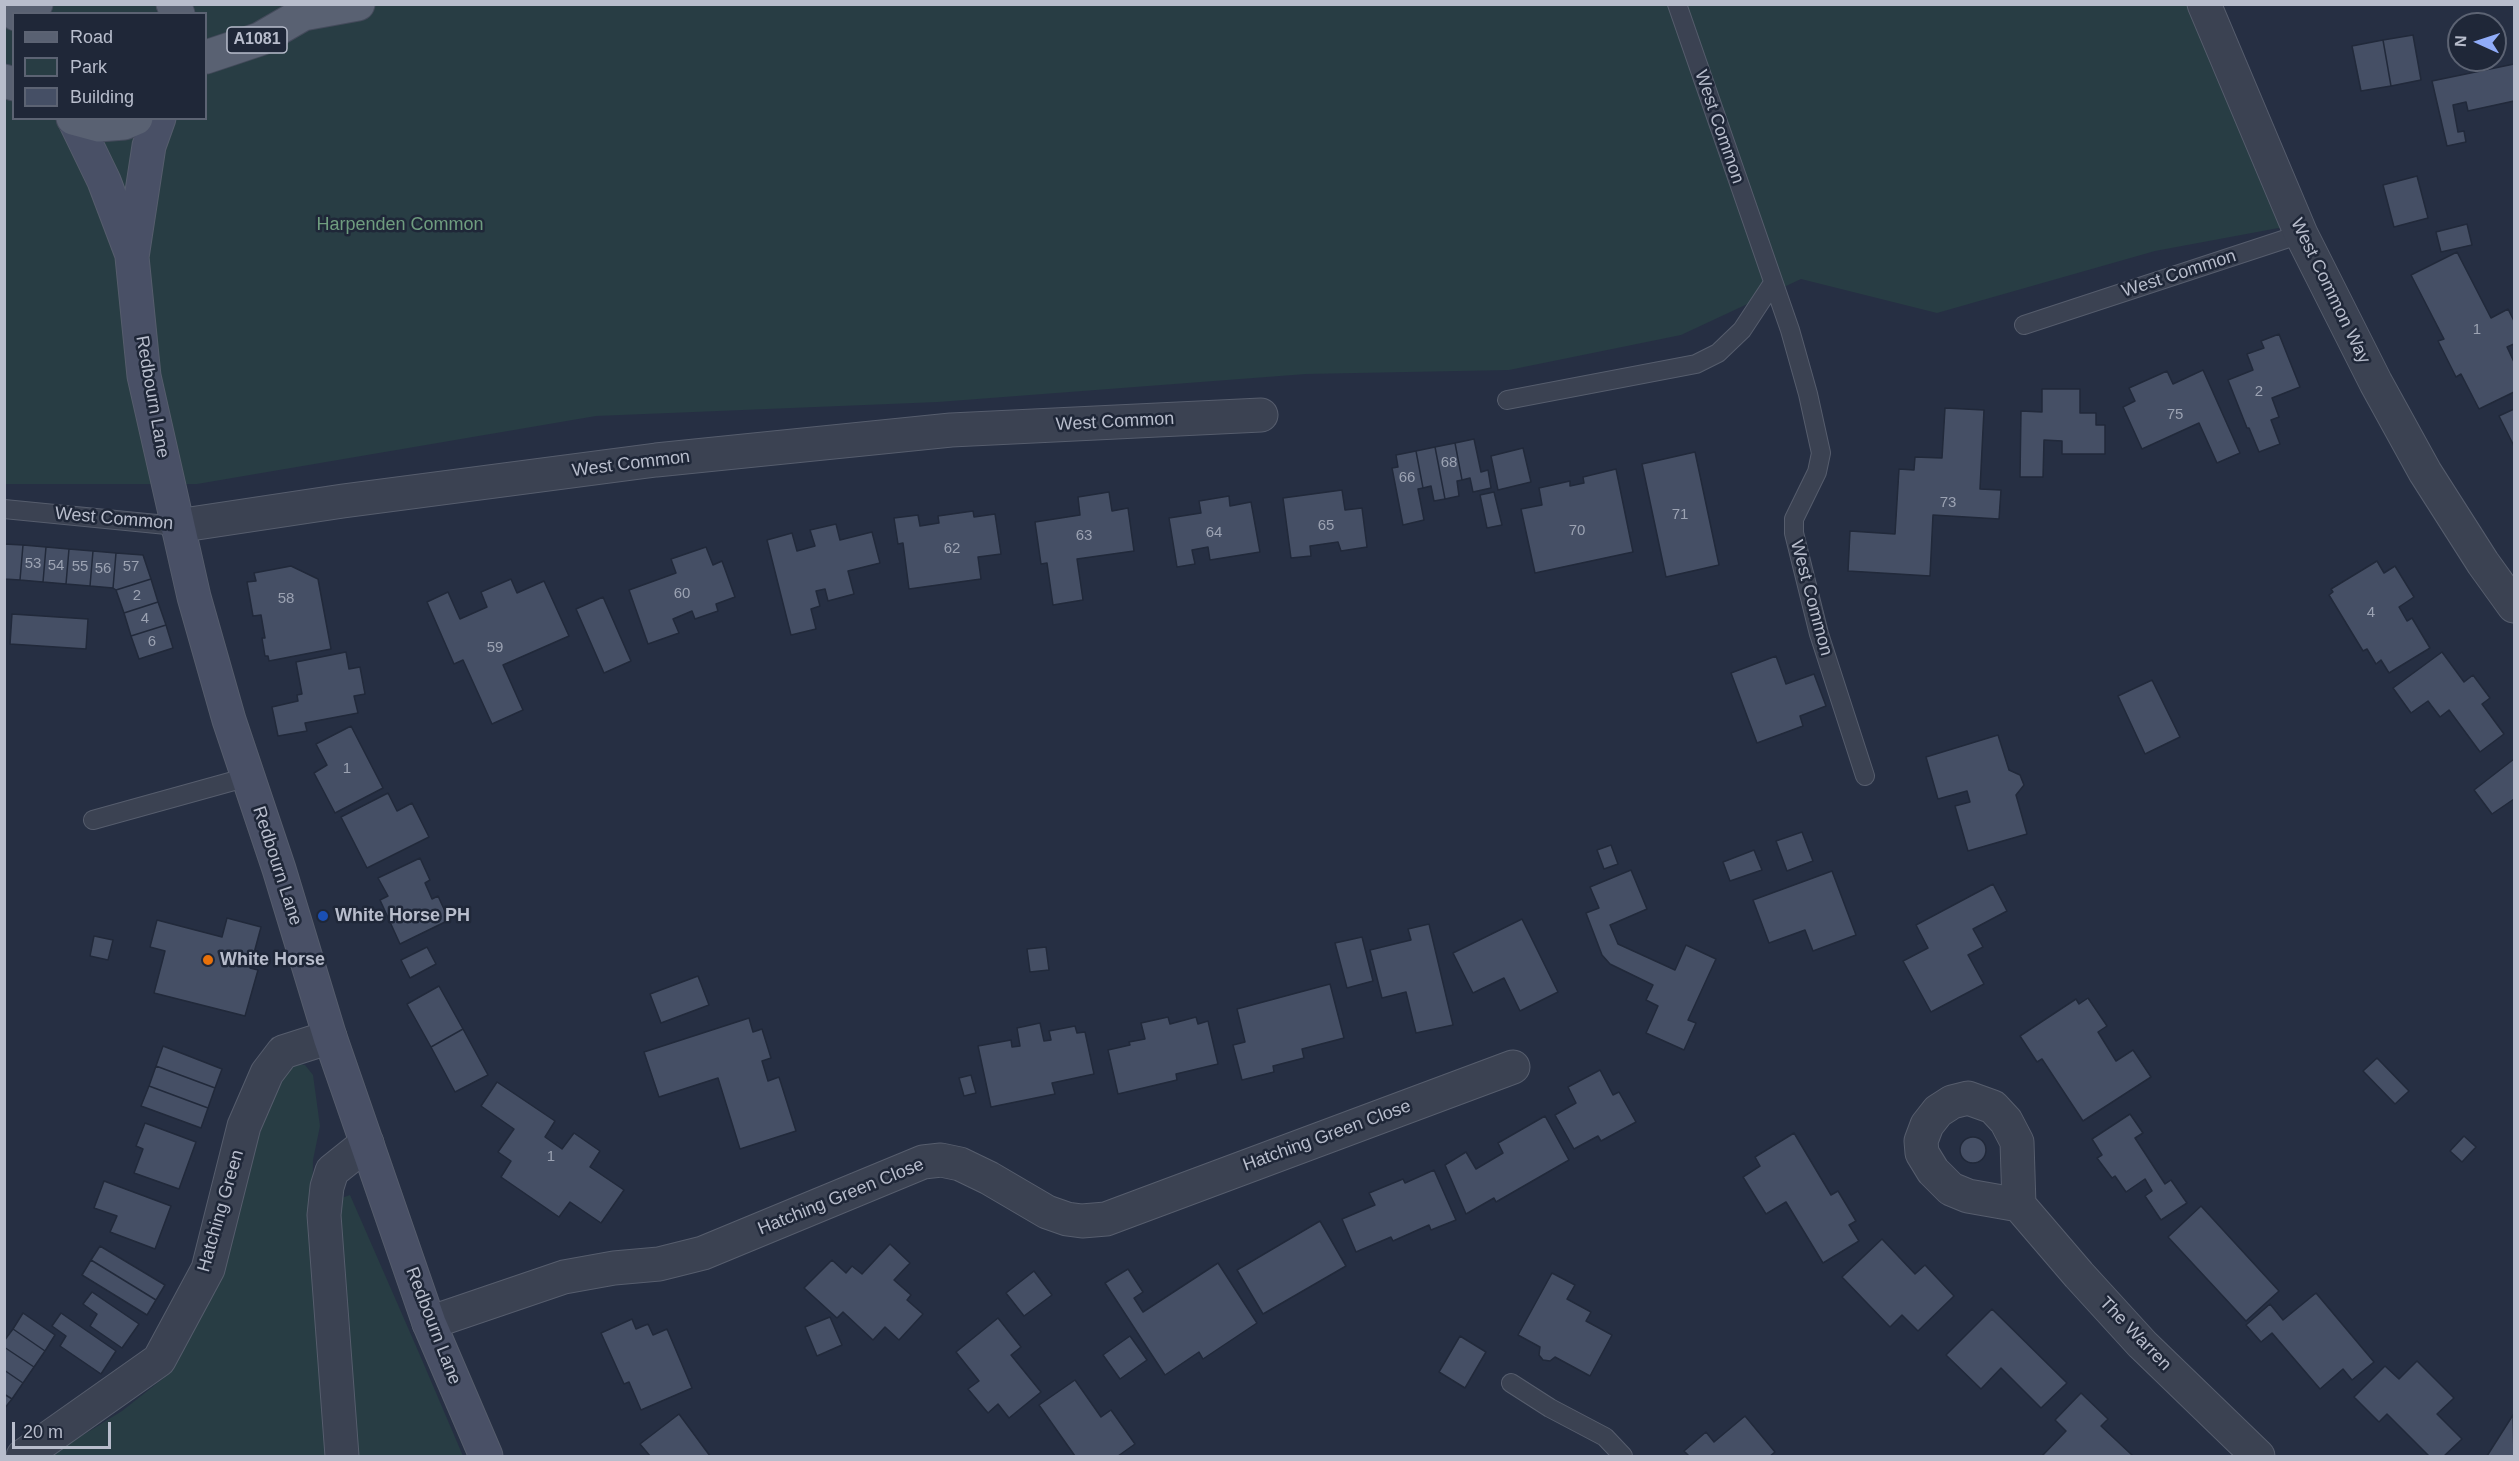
<!DOCTYPE html>
<html>
<head>
<meta charset="utf-8">
<style>
	body { margin:0 }
	#map { position:relative; width:2519px; height:1461px; overflow:hidden; background:#262f43; font-family:Arial,sans-serif }
	canvas { display:block }
	.frame { position:absolute; inset:0; border:6px solid #b8bdcc; pointer-events:none }
	.legend { position:absolute; left:12px; top:12px; width:195px; height:108px; box-sizing:border-box; background:#1f2738; border:2px solid #5c6373; margin:0; padding:8px 10px; list-style:none; font-size:18px; color:#b8bdcc }
	.legend li { display:flex; align-items:center; gap:12px; height:30px }
	.legend b { width:30px; border:2px solid #5c6373 }
	.north { position:absolute; left:2447px; top:12px; width:60px; height:60px; box-sizing:border-box; background:#1f2738; border:2px solid #5c6373; border-radius:50%; rotate:273deg; font-size:16px; font-weight:700; line-height:24px; text-align:center; color:#b8bdcc }
	.north::after { content:''; display:block; margin:auto; width:21px; height:27px; background:#90acf9; clip-path:polygon(50% 0,100% 100%,50% 72%,0 100%) }
	.scale { position:absolute; left:12px; top:1422px; width:99px; height:27px; box-sizing:border-box; border:3px solid #b8bdcc; border-top:0; padding-left:8px; font-size:18px; line-height:21px; white-space:nowrap; color:#b8bdcc; -webkit-text-stroke:4px #1f2738; paint-order:stroke }
</style>
</head>
<body>
<div id="map">
<canvas width="2519" height="1461"></canvas>
<div class="frame"></div>
<ul class="legend">
<li><b style="height:8px;background:#596172"></b>Road</li>
<li><b style="height:16px;background:#283d44"></b>Park</li>
<li><b style="height:16px;background:#454f65"></b>Building</li>
</ul>
<div class="north">N</div>
<div class="scale">20 m</div>
</div>
<script>
const ctx = document.querySelector('canvas').getContext('2d');
ctx.lineJoin = 'round';
function fillPath(path, color) { ctx.fillStyle = color; ctx.fill(path, 'evenodd'); }
const shape = rows => new Path2D(rows.map(r => 'M' + r).join(''));
function trace(path, color, width, dash) { ctx.strokeStyle = color; ctx.lineWidth = width; ctx.lineCap = dash ? 'butt' : 'round'; ctx.setLineDash(dash || []); ctx.stroke(path); }
function write(font, color, halo, rows, align = 'center') {
  ctx.font = font + ' Arial,sans-serif'; ctx.lineWidth = 5; ctx.setLineDash([]); ctx.textBaseline = 'middle'; ctx.strokeStyle = halo; ctx.fillStyle = color; for (const [text, x, y, turn = 0] of rows) {
    ctx.save(); ctx.translate(x, y); ctx.rotate((+turn || 0) * Math.PI / 180); ctx.textAlign = isNaN(turn) ? turn : align; if (halo) ctx.strokeText(text, 0, 0); ctx.fillText(text, 0, 0); ctx.restore();
  }
}
fillPath(shape([
	[4,5,2214,5,2300,224,2155,251,1937,313,1801,279,1681,335,1509,370,1306,374,938,402,596,416,197,484,5,484],
	[14,14,206,14,206,118,14,118],
	[291,1062,305,1065,313,1075,320,1126,313,1160,312,1227,332,1456,49,1456,122,1411,170,1373,222,1267,249,1164,280,1075],
	[350,1195,419,1353,463,1456,355,1456,336,1200]
]), '#283d44');
const building = shape([
	[2413,35,2421,80,2391,86,2383,40,2413,35],
	[2383,40,2391,86,2361,91,2352,46,2383,40],
	[2514,64,2514,101,2468,111,2466,102,2453,105,2458,132,2464,131,2466,142,2447,146,2432,81,2514,64],
	[2417,176,2428,218,2394,227,2383,185,2417,176],
	[2467,224,2472,245,2441,252,2436,232,2467,224],
	[2457,252,2491,318,2508,309,2514,321,2514,344,2507,347,2514,362,2514,392,2479,409,2461,374,2456,377,2438,341,2444,339,2411,275,2457,252],
	[2279,334,2300,387,2272,398,2279,417,2271,420,2280,444,2259,452,2249,428,2247,428,2228,380,2253,370,2247,354,2264,348,2261,341,2279,334],
	[2203,370,2240,453,2217,463,2199,423,2142,449,2123,407,2135,401,2129,388,2167,371,2173,384,2203,370],
	[2042,389,2080,389,2080,413,2096,413,2096,425,2105,425,2105,454,2062,454,2062,441,2044,440,2043,477,2020,477,2021,411,2042,412,2042,389],
	[1945,408,1984,410,1980,489,2001,490,1999,519,1933,515,1930,576,1848,571,1850,531,1895,534,1899,469,1914,470,1915,457,1942,458,1945,408],
	[2514,409,2514,446,2499,416,2514,409],
	[1474,439,1481,472,1488,470,1491,488,1473,492,1470,478,1462,480,1455,443,1474,439],
	[1455,443,1462,480,1457,481,1459,496,1445,499,1435,447,1455,443],
	[1435,447,1445,499,1434,501,1431,486,1423,488,1416,451,1435,447],
	[1523,448,1531,482,1498,490,1491,456,1523,448],
	[1416,451,1423,488,1418,489,1424,520,1403,525,1392,468,1398,467,1396,455,1416,451],
	[1695,452,1719,565,1666,577,1642,464,1695,452],
	[1616,469,1633,552,1535,573,1521,509,1542,505,1539,488,1570,481,1570,486,1584,483,1583,477,1616,469],
	[1342,490,1345,510,1362,508,1367,547,1341,551,1338,542,1310,546,1311,556,1291,558,1283,498,1342,490],
	[1109,492,1112,511,1128,508,1134,551,1077,559,1083,600,1053,605,1047,563,1041,564,1035,522,1080,515,1078,497,1109,492],
	[1494,492,1502,525,1487,528,1480,495,1494,492],
	[1229,496,1230,506,1251,502,1260,552,1210,560,1208,547,1192,550,1195,564,1177,567,1169,518,1201,513,1199,501,1229,496],
	[973,511,974,517,995,514,1001,554,978,557,981,579,909,589,903,543,898,544,894,518,918,515,920,526,939,523,938,516,973,511],
	[836,524,840,540,872,532,880,563,848,571,854,594,828,601,825,589,816,591,820,606,811,609,816,629,791,635,767,540,792,533,797,551,815,546,810,530,836,524],
	[4,544,23,545,20,580,4,579,4,544],
	[23,545,46,547,43,582,20,580,23,545],
	[46,547,69,549,66,584,43,582,46,547],
	[706,547,713,565,722,561,735,597,716,604,718,611,695,619,692,611,673,619,679,633,648,644,629,590,676,573,671,559,706,547],
	[69,549,93,551,90,586,66,584,69,549],
	[93,551,116,553,113,588,90,586,93,551],
	[116,553,143,555,151,579,116,590,113,588,116,553],
	[2377,561,2384,573,2395,566,2414,597,2399,607,2407,621,2412,618,2430,648,2389,673,2381,660,2376,664,2367,649,2363,651,2329,595,2333,592,2331,589,2377,561],
	[291,566,318,579,331,649,269,661,268,656,265,656,262,638,265,638,261,615,253,616,247,582,256,581,254,573,291,566],
	[151,579,158,602,124,613,116,590,151,579],
	[511,579,517,593,544,581,569,636,503,665,523,710,492,724,463,660,454,664,427,602,448,592,460,619,487,607,481,592,511,579],
	[603,597,631,661,604,673,576,609,603,597],
	[158,602,166,625,131,636,124,613,158,602],
	[12,614,88,619,86,649,10,644,12,614],
	[166,625,173,648,139,659,131,636,166,625],
	[346,652,349,669,360,667,365,694,354,696,358,713,305,723,307,731,278,736,272,707,298,701,297,695,302,694,296,662,346,652],
	[2442,652,2464,682,2473,675,2490,698,2482,704,2504,734,2480,752,2449,710,2440,717,2428,701,2411,713,2393,688,2442,652],
	[1776,656,1786,684,1814,674,1826,706,1800,716,1803,726,1757,743,1731,673,1776,656],
	[2152,680,2180,737,2145,754,2118,696,2152,680],
	[351,726,383,788,335,813,314,773,327,765,316,744,351,726],
	[1998,735,2009,770,2020,775,2024,785,2016,795,2027,834,1968,851,1955,806,1970,802,1967,791,1938,799,1926,757,1998,735],
	[2514,759,2514,799,2492,814,2474,790,2514,759],
	[388,793,397,811,412,803,429,837,367,868,341,817,388,793],
	[1802,832,1813,861,1787,871,1776,841,1802,832],
	[1611,845,1618,864,1604,869,1597,850,1611,845],
	[1754,850,1762,870,1730,881,1723,862,1754,850],
	[420,858,430,880,425,883,432,899,438,896,449,920,400,944,380,900,388,896,378,878,420,858],
	[1631,870,1647,909,1610,925,1618,944,1675,970,1686,945,1716,959,1688,1020,1696,1023,1684,1050,1646,1033,1658,1006,1646,1000,1653,985,1610,964,1602,955,1586,913,1599,908,1590,887,1631,870],
	[1832,871,1856,935,1813,951,1805,930,1769,943,1753,900,1832,871],
	[1993,884,2007,911,1973,929,1983,947,1968,955,1984,984,1931,1012,1903,961,1928,948,1916,925,1993,884],
	[227,918,261,927,250,968,258,970,245,1016,154,993,165,951,150,947,157,920,222,937,227,918],
	[1522,919,1558,992,1520,1011,1504,978,1473,993,1453,953,1522,919],
	[1429,924,1453,1025,1416,1033,1406,992,1382,998,1370,950,1411,940,1408,929,1429,924],
	[94,936,113,940,108,960,90,956,94,936],
	[1362,937,1373,981,1347,988,1335,943,1362,937],
	[427,947,436,964,410,978,401,960,427,947],
	[1046,947,1049,970,1030,972,1027,949,1046,947],
	[698,976,709,1005,661,1023,650,994,698,976],
	[1330,984,1344,1038,1302,1049,1304,1058,1273,1066,1274,1072,1242,1080,1233,1045,1245,1042,1237,1009,1330,984],
	[439,986,463,1029,431,1047,407,1004,439,986],
	[2088,998,2107,1026,2098,1032,2116,1061,2133,1050,2151,1077,2083,1121,2042,1059,2037,1062,2020,1036,2076,999,2079,1004,2088,998],
	[1168,1017,1170,1024,1196,1017,1198,1024,1208,1021,1218,1064,1176,1074,1177,1080,1118,1094,1108,1050,1130,1045,1129,1042,1145,1039,1141,1023,1168,1017],
	[749,1018,753,1032,762,1029,771,1058,762,1061,768,1081,779,1077,796,1131,740,1149,718,1078,659,1097,644,1052,749,1018],
	[1040,1023,1044,1041,1051,1040,1049,1031,1075,1026,1077,1033,1085,1032,1094,1074,1052,1083,1055,1094,991,1107,978,1046,1011,1040,1012,1047,1020,1046,1017,1028,1040,1023],
	[463,1029,488,1075,455,1092,431,1047,463,1029],
	[163,1046,222,1069,215,1088,156,1066,163,1046],
	[2377,1058,2409,1091,2395,1104,2363,1071,2377,1058],
	[156,1066,215,1088,208,1108,149,1086,156,1066],
	[1600,1070,1613,1095,1619,1092,1636,1122,1601,1141,1598,1136,1574,1149,1555,1115,1576,1103,1568,1087,1600,1070],
	[971,1075,976,1093,964,1096,959,1078,971,1075],
	[497,1082,555,1121,545,1137,562,1149,574,1133,600,1151,590,1167,624,1190,601,1223,570,1202,559,1217,501,1177,511,1161,498,1152,514,1129,481,1106,497,1082],
	[149,1086,208,1108,201,1128,141,1106,149,1086],
	[2130,1114,2143,1133,2135,1138,2165,1184,2171,1180,2187,1203,2161,1220,2145,1196,2152,1191,2145,1179,2126,1192,2115,1176,2112,1178,2097,1158,2102,1155,2092,1139,2130,1114],
	[1545,1116,1569,1160,1496,1202,1494,1198,1466,1214,1445,1165,1466,1152,1476,1169,1503,1153,1498,1143,1545,1116],
	[145,1123,196,1142,179,1189,134,1173,143,1149,136,1146,145,1123],
	[1794,1133,1831,1195,1838,1191,1856,1221,1849,1225,1859,1241,1823,1263,1786,1202,1766,1214,1743,1177,1760,1166,1755,1157,1794,1133],
	[2464,1136,2476,1147,2462,1162,2450,1151,2464,1136],
	'1960 1150a13 13 0 1 1 26 0a13 13 0 1 1-26 0Z',
	[1434,1170,1456,1220,1431,1230,1429,1225,1393,1241,1391,1237,1356,1252,1342,1219,1375,1205,1369,1193,1403,1179,1405,1183,1434,1170],
	[104,1181,171,1206,155,1249,110,1232,117,1216,94,1208,104,1181],
	[2201,1206,2279,1291,2246,1321,2168,1237,2201,1206],
	[1320,1221,1346,1266,1263,1314,1237,1270,1320,1221],
	[1882,1239,1915,1274,1925,1265,1954,1296,1918,1331,1902,1315,1890,1327,1842,1277,1882,1239],
	[890,1244,910,1263,894,1280,911,1295,907,1300,923,1314,899,1340,885,1327,873,1340,843,1312,837,1318,804,1288,832,1260,846,1273,852,1266,862,1274,890,1244],
	[100,1246,165,1285,156,1300,91,1260,100,1246],
	[91,1260,156,1300,147,1315,82,1275,91,1260],
	[1218,1263,1257,1323,1203,1359,1199,1352,1165,1375,1105,1283,1128,1269,1143,1292,1134,1298,1143,1312,1218,1263],
	[1034,1271,1052,1295,1024,1316,1006,1293,1034,1271],
	[1552,1273,1575,1285,1567,1299,1591,1312,1586,1321,1612,1335,1590,1376,1555,1357,1550,1361,1543,1360,1539,1355,1540,1347,1518,1335,1552,1273],
	[92,1292,139,1324,122,1348,90,1326,97,1314,83,1304,92,1292],
	[2316,1293,2374,1362,2352,1380,2343,1369,2320,1389,2272,1333,2261,1342,2246,1325,2270,1304,2283,1320,2316,1293],
	[1992,1309,2067,1383,2041,1408,2001,1368,1981,1389,1946,1355,1992,1309],
	[23,1313,55,1335,45,1351,13,1329,23,1313],
	[61,1313,116,1351,101,1374,60,1346,66,1336,52,1326,61,1313],
	[830,1317,842,1345,817,1356,805,1327,830,1317],
	[998,1318,1021,1347,1011,1355,1041,1392,1009,1418,998,1404,988,1413,968,1389,979,1381,956,1352,998,1318],
	[632,1319,636,1329,648,1324,653,1335,667,1329,692,1388,641,1410,629,1382,624,1384,601,1333,632,1319],
	[13,1329,45,1351,34,1367,4,1347,4,1341,13,1329],
	[1130,1336,1147,1360,1120,1379,1103,1355,1130,1336],
	[1460,1336,1486,1352,1465,1388,1439,1372,1460,1336],
	[4,1347,34,1367,23,1383,4,1370,4,1347],
	[2417,1361,2454,1398,2437,1414,2462,1439,2444,1456,2429,1456,2387,1414,2379,1422,2354,1397,2385,1366,2399,1379,2417,1361],
	[4,1370,23,1383,12,1399,4,1394,4,1370],
	[1075,1380,1101,1417,1111,1410,1135,1444,1118,1456,1075,1456,1039,1405,1075,1380],
	[2081,1393,2108,1419,2101,1426,2133,1456,2042,1456,2066,1431,2055,1420,2081,1393],
	[4,1394,12,1399,4,1409,4,1394],
	[679,1414,710,1456,650,1456,640,1444,679,1414],
	[2513,1415,2514,1456,2487,1456,2513,1415],
	[1745,1416,1775,1452,1770,1456,1689,1456,1684,1451,1706,1432,1714,1442,1745,1416]
]);
fillPath(building, '#454f65');
trace(building, '#21293a', 1.5);
const lane = shape([
	[1677,4,1790,330,1808,394,1821,453,1817,472,1794,519,1794,533,1819,634,1865,776],
	[2024,325,2301,234],
	[1507,400,1696,364,1718,353,1742,330,1773,283],
	[4,509,177,526],
	[93,820,248,777],
	[1511,1383,1550,1408,1605,1437,1623,1456]
]);
const street = shape([
	[2204,4,2301,234,2376,383,2425,472,2483,563,2514,606],
	[177,526,343,501,656,460,951,430,1261,415],
	[2019,1205,2017,1142,2006,1121,1993,1107,1968,1098,1952,1102,1938,1111,1927,1125,1921,1141,1922,1153,1933,1171,1951,1189,1968,1196,2019,1205,2079,1275,2142,1344,2258,1456],
	[429,1323,564,1277,614,1268,659,1264,703,1253,923,1162,941,1160,960,1164,989,1178,1047,1212,1067,1219,1082,1221,1106,1219,1513,1067],
	[23,1456,159,1360,208,1269,244,1126,267,1073,283,1052,330,1037],
	[342,1456,324,1215,327,1187,332,1171,367,1143]
]);
const secondary = shape([
	[159,118,149,146,132,257,144,376,194,597,229,720,279,869,330,1037,429,1323,486,1456],
	[74,119,104,181,132,255]
]);
const primary = shape([
	[173,4,178,14],
	[16,14,36,4],
	[206,57,260,39,303,14,358,4],
	[4,81,14,84],
	[73,118,99,125,124,123,136,118]
]);
trace(lane, '#565d6d', 20);
trace(street, '#565d6d', 35);
trace(secondary, '#565d6d', 35);
trace(primary, '#454b5c', 35);
trace(lane, '#3b4252', 18);
trace(street, '#3b4252', 33);
trace(secondary, '#495066', 33);
trace(primary, '#596172', 33);
for (const [x, y, r, color] of [
	[323,916,6,"#1a4fb4"],
	[208,960,6,"#e8710a"]
]) { const dot = new Path2D(); dot.arc(x, y, r, 0, 2 * Math.PI); ctx.fillStyle = color; ctx.fill(dot); trace(dot, '#1f2738', 2); }
write('15px', '#9ba2b2', null, [
	["1",2477,330],
	["2",2259,392],
	["75",2175,415],
	["68",1449,463],
	["66",1407,478],
	["73",1948,503],
	["71",1680,515],
	["65",1326,526],
	["70",1577,531],
	["64",1214,533],
	["63",1084,536],
	["62",952,549],
	["53",33,564],
	["54",56,566],
	["55",80,567],
	["57",131,567],
	["56",103,569],
	["60",682,594],
	["2",137,596],
	["58",286,599],
	["4",2371,613],
	["4",145,619],
	["6",152,642],
	["59",495,648],
	["1",347,769],
	["1",551,1157]
]);
for (const [x, y, w] of [
	[257,40,60]
]) { const box = new Path2D(); box.roundRect(x - w / 2, y - 13, w, 26, 4.5); ctx.fillStyle = '#1f2738'; ctx.fill(box); trace(box, '#b8bdcc', 1.5); }
write('bold 16px', '#b8bdcc', null, [
	["A1081",257,40]
]);
write('18px', '#b8bdcc', '#1f2738', [
	["West Common",1719,127,71],
	["West Common",2179,274,-18],
	["West Common Way",2330,291,64],
	["Redbourn Lane",152,397,80],
	["West Common",1115,422,-3],
	["West Common",631,464,-7],
	["West Common",114,519,5],
	["West Common",1811,598,75],
	["Redbourn Lane",277,866,72],
	["Hatching Green Close",1327,1136,-20],
	["Hatching Green Close",841,1197,-22],
	["Hatching Green",221,1211,-74],
	["Redbourn Lane",433,1326,69],
	["The Warren",2135,1334,46]
]);
write('18px', '#6f9d7f', '#1f2738', [
	["Harpenden Common",400,225]
]);
write('bold 18px', '#b8bdcc', '#1f2738', [
	["White Horse PH",335,916],
	["White Horse",220,960]
], 'left');
</script>
</body>
</html>
